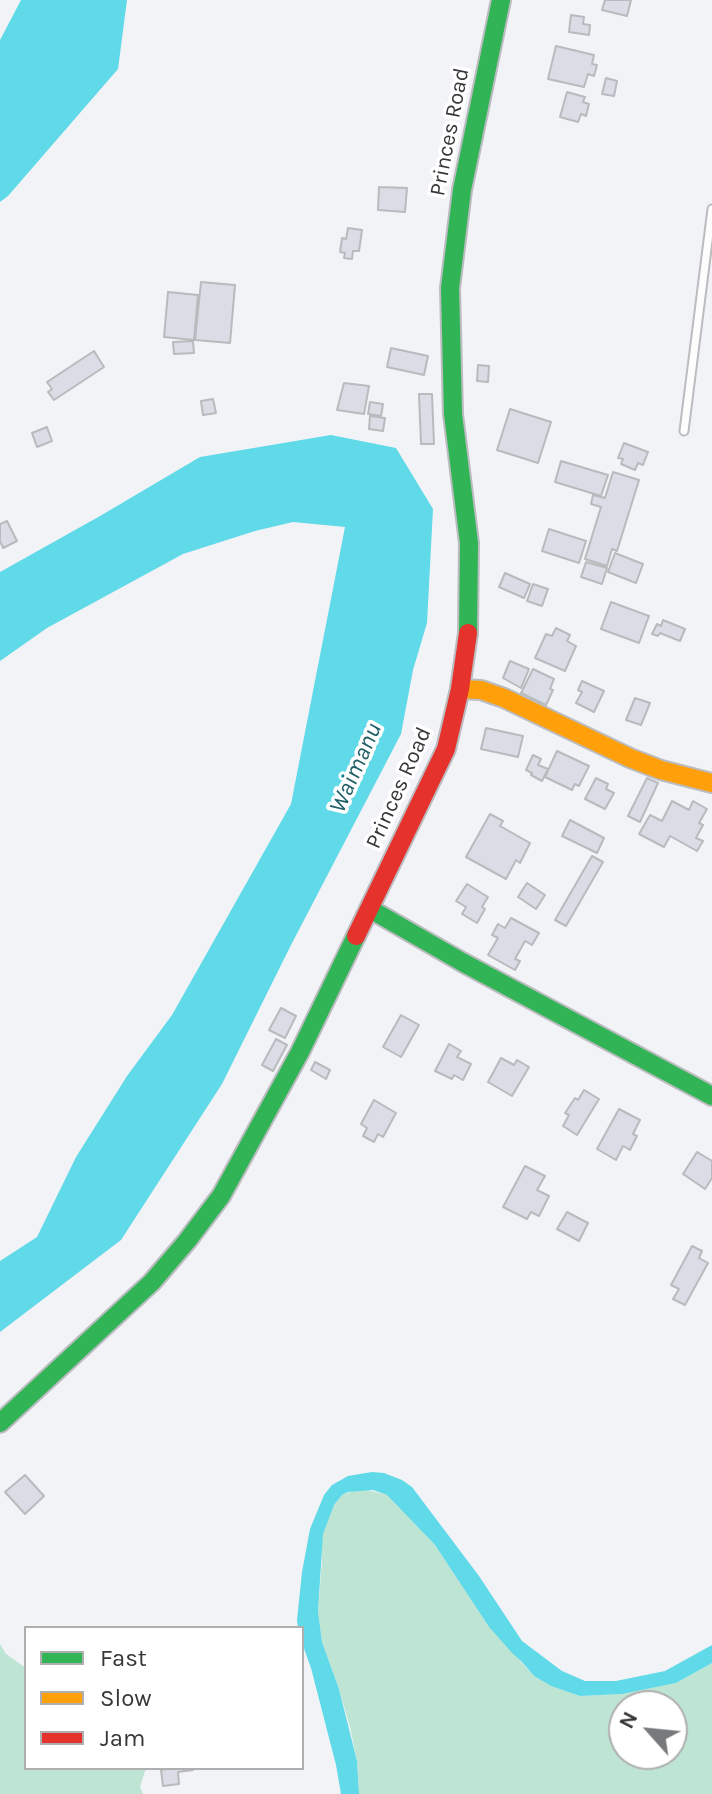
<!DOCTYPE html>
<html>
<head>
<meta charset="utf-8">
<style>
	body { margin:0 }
	#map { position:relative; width:712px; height:1794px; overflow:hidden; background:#f2f3f7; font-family:Karla,sans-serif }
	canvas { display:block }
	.legend { position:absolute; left:24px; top:1626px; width:280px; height:144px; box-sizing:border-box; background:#fff; border:2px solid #afafb0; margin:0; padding:10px 14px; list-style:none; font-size:24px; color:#363739 }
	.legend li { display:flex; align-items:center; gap:16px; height:40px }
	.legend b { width:40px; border:2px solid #afafb0 }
	.north { position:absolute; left:608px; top:1690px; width:80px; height:80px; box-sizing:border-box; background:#fff; border:2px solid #afafb0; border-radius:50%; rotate:297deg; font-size:22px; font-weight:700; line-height:32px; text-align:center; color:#363739 }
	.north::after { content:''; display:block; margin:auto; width:28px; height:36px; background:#78797c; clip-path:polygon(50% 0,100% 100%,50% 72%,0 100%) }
</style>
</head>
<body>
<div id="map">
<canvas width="712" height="1794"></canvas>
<ul class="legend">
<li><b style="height:10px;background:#30b455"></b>Fast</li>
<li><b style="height:10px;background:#ff9f0a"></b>Slow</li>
<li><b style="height:10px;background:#e5322d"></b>Jam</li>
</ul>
<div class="north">N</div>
</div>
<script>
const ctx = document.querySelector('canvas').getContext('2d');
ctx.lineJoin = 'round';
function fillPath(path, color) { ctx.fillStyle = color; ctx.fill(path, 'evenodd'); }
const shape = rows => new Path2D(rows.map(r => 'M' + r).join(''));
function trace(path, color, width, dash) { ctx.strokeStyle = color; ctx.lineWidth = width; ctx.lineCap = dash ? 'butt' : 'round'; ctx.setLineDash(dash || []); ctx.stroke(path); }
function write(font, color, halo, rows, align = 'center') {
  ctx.font = font + ' Karla,sans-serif'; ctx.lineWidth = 7; ctx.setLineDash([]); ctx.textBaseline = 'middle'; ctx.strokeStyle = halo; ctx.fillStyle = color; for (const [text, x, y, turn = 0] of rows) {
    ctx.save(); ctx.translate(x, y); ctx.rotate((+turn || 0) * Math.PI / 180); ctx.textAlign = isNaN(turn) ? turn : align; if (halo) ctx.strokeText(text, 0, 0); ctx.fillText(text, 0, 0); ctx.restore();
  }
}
fillPath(shape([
	[367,1490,387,1495,435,1545,489,1627,534,1676,551,1686,580,1696,622,1694,676,1683,712,1663,712,1794,359,1794,357,1761,350,1727,339,1689,322,1642,318,1611,322,1560,322,1540,324,1528,334,1505,342,1495,353,1491],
	[624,1706,672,1706,672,1754,624,1754],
	[0,1644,6,1654,26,1668,26,1768,149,1768,145,1771,140,1787,143,1794,0,1794]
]), '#bee5d4');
fillPath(shape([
	[21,0,127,0,118,69,8,196,0,202,0,40],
	[331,435,396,448,433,509,427,623,413,670,401,734,291,945,222,1084,121,1240,0,1332,0,1261,37,1237,76,1157,127,1076,172,1015,291,804,345,527,293,522,255,531,183,554,47,628,0,661,0,572,100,516,200,457],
	[372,1472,384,1473,402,1480,412,1487,479,1576,522,1641,562,1671,585,1681,616,1681,665,1671,712,1645,712,1663,676,1683,622,1694,580,1696,551,1686,534,1676,522,1662,513,1654,489,1627,435,1545,387,1495,373,1490,348,1492,342,1495,334,1505,323,1534,318,1611,322,1642,339,1689,357,1761,359,1794,341,1794,336,1765,311,1668,302,1643,302,1628,298,1628,297,1620,302,1572,310,1529,324,1495,332,1485,348,1476]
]), '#60d9e8');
const building = shape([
	[605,0,631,0,627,16,602,10,605,0],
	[571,15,584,17,583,24,590,25,589,35,569,32,571,15],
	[556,46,594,55,592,64,597,65,594,76,588,74,584,87,548,79,556,46],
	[606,78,617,81,614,96,602,94,606,78],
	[567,92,585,97,583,102,589,104,586,116,581,114,578,122,560,117,567,92],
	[379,187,407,188,405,212,378,210,379,187],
	[348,228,362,230,359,251,353,251,352,259,344,258,345,253,340,252,342,238,346,239,348,228],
	[201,282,235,285,230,343,195,340,201,282],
	[168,292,198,295,194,340,164,337,168,292],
	[193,341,194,353,174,354,173,342,193,341],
	[391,348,428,356,424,375,387,367,391,348],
	[94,351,104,367,54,400,48,392,52,389,47,382,94,351],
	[478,365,489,366,488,382,477,381,478,365],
	[344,383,369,386,364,414,337,410,344,383],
	[419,394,432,394,434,444,421,444,419,394],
	[213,399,216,413,203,415,201,401,213,399],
	[370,402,383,404,381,416,368,414,370,402],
	[510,409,551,422,538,463,497,450,510,409],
	[370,416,385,418,383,431,369,429,370,416],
	[47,427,52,441,37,447,32,433,47,427],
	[624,443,648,452,643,465,638,463,635,470,621,464,623,459,618,458,624,443],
	[561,461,608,475,601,496,555,482,561,461],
	[613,472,639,480,617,551,612,549,607,566,585,559,601,507,591,504,593,495,605,498,613,472],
	[7,521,17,541,3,548,0,541,0,524,7,521],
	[549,529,586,541,579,563,542,551,549,529],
	[615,553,643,564,636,583,608,572,615,553],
	[586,562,607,568,602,584,581,577,586,562],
	[505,573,530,584,524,598,499,587,505,573],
	[533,584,548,589,542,606,527,601,533,584],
	[611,602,649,616,639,643,601,629,611,602],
	[663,620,685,629,680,641,660,633,658,636,652,634,657,624,661,626,663,620],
	[556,628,570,635,567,641,576,646,565,671,535,658,546,634,552,636,556,628],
	[510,661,529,669,521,688,503,678,510,661],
	[533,669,554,679,550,689,553,690,546,705,521,693,533,669],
	[582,681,604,691,594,712,576,703,582,692,578,690,582,681],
	[635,698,650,703,641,725,626,720,635,698],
	[486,728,523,736,518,757,481,749,486,728],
	[557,751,589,766,579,786,575,784,572,790,545,777,557,751],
	[533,755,541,759,538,765,548,769,542,781,531,775,532,773,526,770,533,755],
	[596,778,608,784,606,789,614,793,605,809,585,799,596,778],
	[647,778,658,783,640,822,628,816,647,778],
	[672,801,689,810,693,801,707,809,699,823,703,825,696,838,703,841,697,851,670,836,664,847,639,834,650,815,662,821,672,801],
	[490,814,503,821,500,826,530,843,520,863,516,860,506,879,466,857,490,814],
	[570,820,604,838,597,853,562,836,570,820],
	[592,856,603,862,566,926,555,920,592,856],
	[527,883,545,895,536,909,518,897,527,883],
	[467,884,488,897,482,907,485,909,477,923,462,914,466,907,456,901,467,884],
	[511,918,539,933,532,945,525,941,515,959,520,961,515,970,488,955,498,938,492,935,498,924,505,928,511,918],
	[281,1008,296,1016,285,1038,269,1030,281,1008],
	[401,1015,419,1025,401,1057,383,1047,401,1015],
	[276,1039,287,1045,273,1071,262,1065,276,1039],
	[449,1044,461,1051,457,1057,471,1064,463,1080,454,1075,452,1079,435,1071,449,1044],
	[501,1058,514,1065,517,1060,529,1067,512,1096,488,1082,501,1058],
	[315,1062,330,1070,326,1079,311,1070,315,1062],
	[584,1090,599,1099,577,1135,563,1126,569,1115,565,1113,575,1098,578,1100,584,1090],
	[374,1100,396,1113,383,1137,378,1134,374,1142,363,1136,367,1128,361,1124,374,1100],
	[619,1109,640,1120,633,1134,637,1136,630,1150,623,1146,616,1160,597,1149,619,1109],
	[697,1152,712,1161,712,1178,705,1189,683,1174,697,1152],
	[525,1166,545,1176,537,1190,549,1196,539,1216,531,1212,527,1219,503,1207,525,1166],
	[567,1212,588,1223,579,1241,557,1229,567,1212],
	[692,1246,702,1251,699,1258,708,1263,685,1305,673,1299,679,1289,671,1285,692,1246],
	[25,1475,44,1496,25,1514,5,1492,25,1475],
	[172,1768,193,1768,193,1770,178,1772,179,1784,163,1786,161,1770,172,1768]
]);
fillPath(building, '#dadde6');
trace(building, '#b9babd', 2);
const lane = shape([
	[684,431,712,209]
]);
const fast = shape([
	[468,633,469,543,453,414,450,288,462,190,501,0],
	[370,909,462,962,712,1096],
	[0,1423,152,1282,187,1241,221,1196,300,1052,356,936]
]);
const slow = shape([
	[460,689,481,690,504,698,630,758,661,770,712,783]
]);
const jam = shape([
	[356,936,446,749,460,689,468,633]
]);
trace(lane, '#bbbcbf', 11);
trace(fast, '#bbbcbf', 22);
trace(slow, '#bbbcbf', 22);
trace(jam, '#bbbcbf', 22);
trace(lane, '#fdfdfe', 7);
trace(fast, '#30b455', 18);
trace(slow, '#ff9f0a', 18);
trace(jam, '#e5322d', 18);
write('22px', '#363739', '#fff', [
	["Princes Road",450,132,-79],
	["Princes Road",399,788,-66]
]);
write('italic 24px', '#205f67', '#fff', [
	["Waimanu",356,768,-66]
]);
</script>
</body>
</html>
